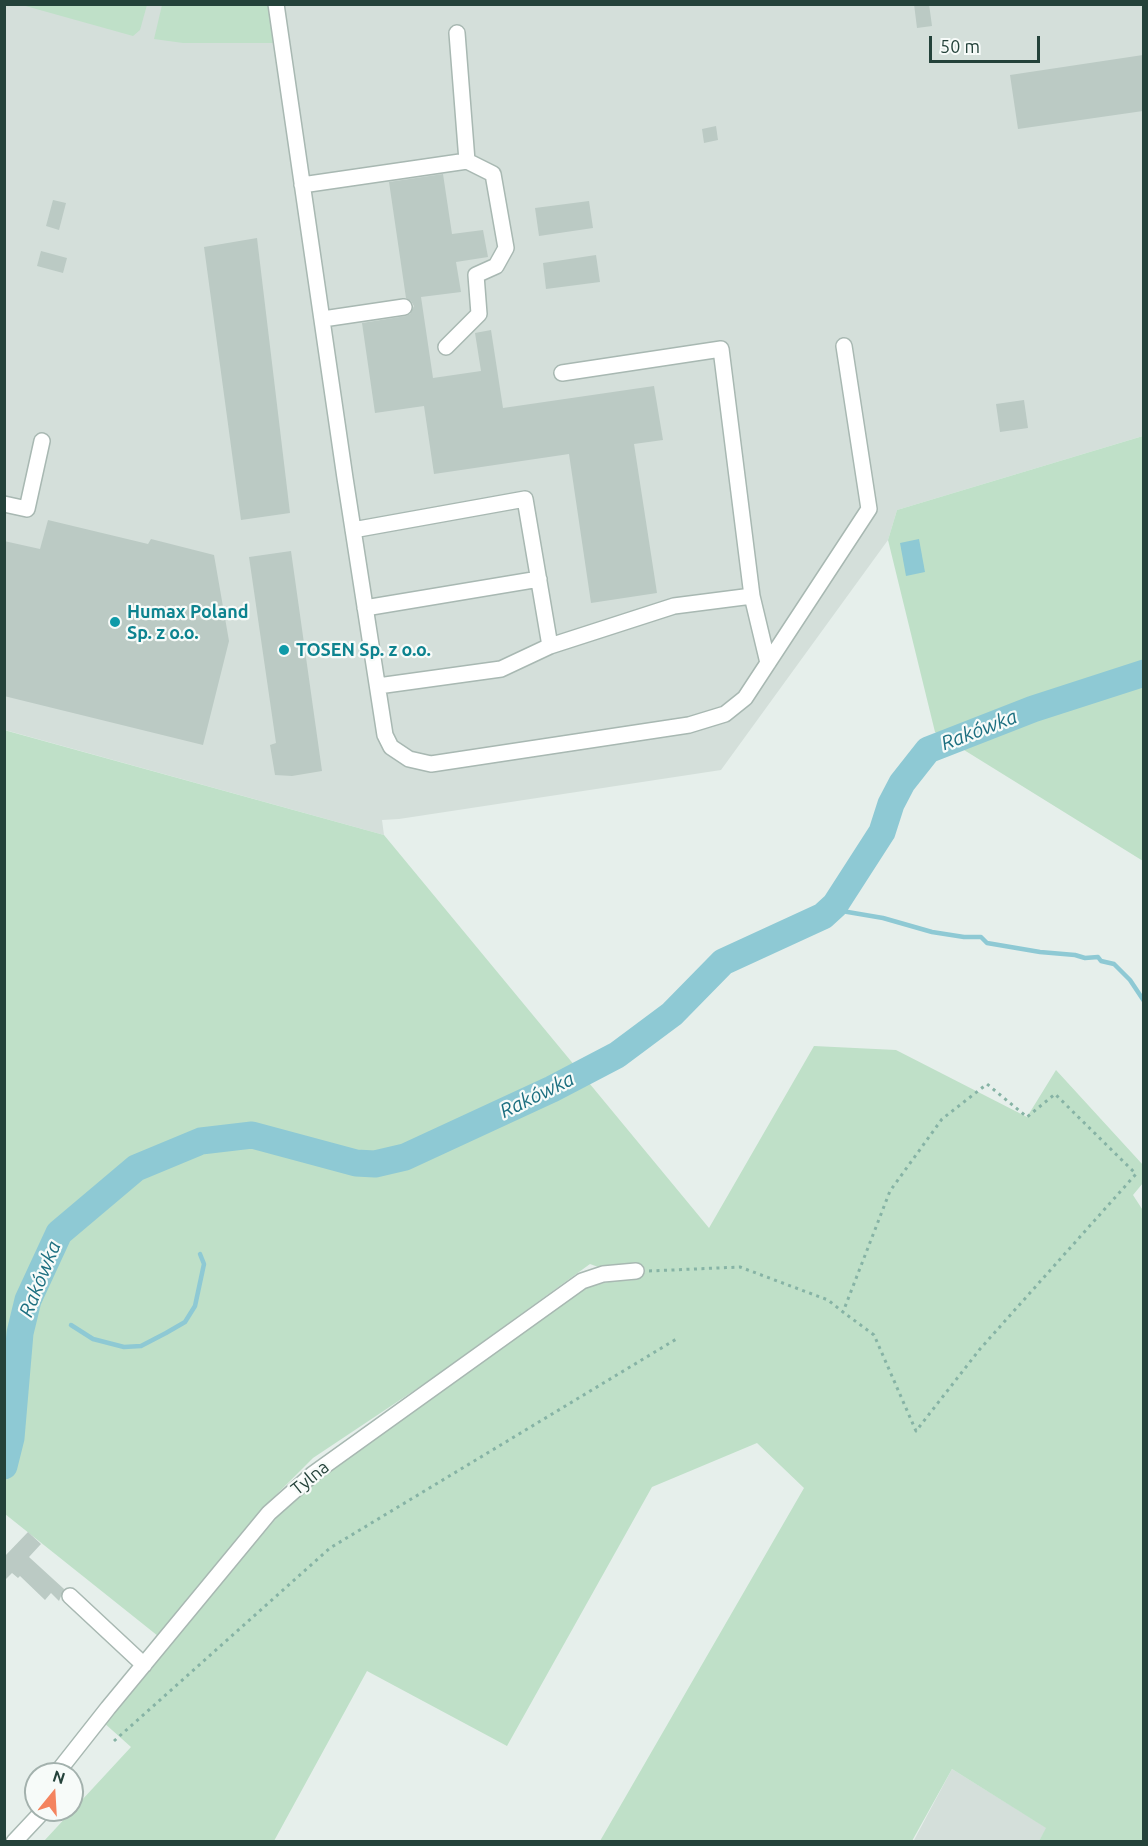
<!DOCTYPE html>
<html>
<head>
<meta charset="utf-8">
<style>
	body { margin:0 }
	#map { position:relative; width:1148px; height:1846px; overflow:hidden; background:#e6efeb; font-family:Ubuntu,sans-serif }
	canvas { display:block }
	.frame { position:absolute; inset:0; border:6px solid #24423a; pointer-events:none }
	.north { position:absolute; left:24px; top:1762px; width:60px; height:60px; box-sizing:border-box; background:#f7fbf9; border:2px solid #a3b1ad; border-radius:50%; rotate:18deg; font-size:16px; font-weight:700; line-height:24px; text-align:center; color:#24423a }
	.north::after { content:''; display:block; margin:auto; width:21px; height:27px; background:#f4845f; clip-path:polygon(50% 0,100% 100%,50% 72%,0 100%) }
	.scale { position:absolute; left:929px; top:36px; width:111px; height:27px; box-sizing:border-box; border:3px solid #24423a; border-top:0; padding-left:8px; font-size:18px; line-height:21px; white-space:nowrap; color:#24423a; -webkit-text-stroke:4px #f7fbf9; paint-order:stroke }
</style>
</head>
<body>
<div id="map">
<canvas width="1148" height="1846"></canvas>
<div class="frame"></div>
<div class="north">N</div>
<div class="scale">50 m</div>
</div>
<script>
const ctx = document.querySelector('canvas').getContext('2d');
ctx.lineJoin = 'round';
function fillPath(path, color) { ctx.fillStyle = color; ctx.fill(path, 'evenodd'); }
const shape = rows => new Path2D(rows.map(r => 'M' + r).join(''));
function trace(path, color, width, dash) { ctx.strokeStyle = color; ctx.lineWidth = width; ctx.lineCap = dash ? 'butt' : 'round'; ctx.setLineDash(dash || []); ctx.stroke(path); }
function write(font, color, halo, rows, align = 'center') {
  ctx.font = font + ' Ubuntu,sans-serif'; ctx.lineWidth = 4.5; ctx.setLineDash([]); ctx.textBaseline = 'middle'; ctx.strokeStyle = halo; ctx.fillStyle = color; for (const [text, x, y, turn = 0] of rows) {
    ctx.save(); ctx.translate(x, y); ctx.rotate((+turn || 0) * Math.PI / 180); ctx.textAlign = isNaN(turn) ? turn : align; if (halo) ctx.strokeText(text, 0, 0); ctx.fillText(text, 0, 0); ctx.restore();
  }
}
fillPath(shape([
	[4,5,1143,5,1143,436,897,510,888,540,721,770,399,819,382,820,384,835,5,730],
	[952,1769,1047,1828,1039,1841,913,1842]
]), '#d4dfda');
fillPath(shape([
	[22,5,147,5,140,30,133,36],
	[162,5,268,5,273,43,183,43,154,39],
	[1143,436,1143,861,935,732,888,540,897,510],
	[4,730,384,835,709,1228,814,1046,896,1050,1027,1117,1056,1070,1143,1165,1143,1183,1133,1195,1144,1212,1143,1841,1039,1841,1046,1828,952,1769,912,1841,600,1841,804,1488,757,1443,652,1487,507,1746,367,1671,274,1841,44,1841,131,1747,103,1722,290,1502,421,1404,582,1288,613,1281,634,1280,590,1264,430,1380,313,1458,268,1503,158,1636,5,1514]
]), '#bfe0c8');
fillPath(shape([
	[919,539,925,572,906,576,900,543]
]), '#8ec9d4');
trace(shape([
	[830,909,883,918,932,932,964,937,981,937,987,943,1040,952,1075,955,1085,958,1098,957,1101,961,1114,964,1130,980,1144,1001],
	[71,1325,93,1339,124,1347,141,1346,166,1333,185,1322,195,1306,204,1264,200,1254]
]), '#8ec9d4', 4.5);
trace(shape([
	[4,1466,11,1438,20,1333,28,1300,59,1233,136,1168,201,1141,252,1135,356,1163,375,1164,405,1157,552,1089,617,1055,672,1014,723,962,823,916,835,905,882,832,891,804,902,783,928,750,1033,709,1144,673]
]), '#8ec9d4', 27);
fillPath(shape([
	[914,4,929,4,932,26,917,28],
	[1143,55,1143,111,1018,129,1010,75],
	[716,126,718,140,704,143,702,129],
	[443,174,452,234,483,230,488,257,456,262,461,292,421,297,433,378,481,371,475,333,491,330,503,408,654,386,663,440,634,444,657,593,591,603,569,454,434,474,424,406,375,413,362,323,406,316,410,314,414,306,411,301,406,298,389,182],
	[53,200,66,203,59,230,46,226],
	[589,201,593,228,539,236,535,208],
	[257,238,290,513,241,520,204,247],
	[41,251,67,258,63,273,37,266],
	[596,255,600,282,546,289,543,263],
	[1024,400,1028,428,1000,432,996,404],
	[48,520,148,544,151,539,214,555,229,641,203,745,4,696,4,541,40,549],
	[291,551,322,771,292,776,275,775,270,745,276,743,249,557],
	[28,1532,41,1544,29,1557,64,1589,59,1601,51,1593,45,1600,20,1576,18,1578,12,1573,4,1581,4,1557]
]), '#bbcac4');
const minor = shape([
	[276,4,345,478,385,735,391,747,409,759,431,764,689,725,725,714,745,698,869,509,844,346],
	[302,185,467,161,457,33],
	[323,319,404,307],
	[446,347,479,314,476,275,496,266,506,248,493,174,467,161],
	[562,373,721,349,752,596],
	[4,504,27,509,42,441],
	[353,530,525,499,550,646,501,669,378,686],
	[365,608,539,579],
	[550,646,674,606,752,596,768,663],
	[70,1596,144,1665],
	[56,1774,108,1708,269,1513,313,1474,582,1281,603,1274,636,1271],
	[14,1842,44,1810]
]);
trace(minor, '#a8b8b2', 18);
trace(shape([
	[649,1271,740,1267,828,1300,843,1312,890,1191,942,1119,987,1084,1027,1117,1055,1094,1136,1174,980,1349,916,1431,874,1335,843,1312],
	[114,1741,330,1548,678,1338]
]), '#86b3a5', 3, [3, 4.5]);
trace(minor, '#fff', 15);
for (const [x, y, r, color] of [
	[115,622,6,"#0f9aa8"],
	[284,650,6,"#0f9aa8"]
]) { const dot = new Path2D(); dot.arc(x, y, r, 0, 2 * Math.PI); ctx.fillStyle = color; ctx.fill(dot); trace(dot, '#f7fbf9', 2); }
write('bold 18px', '#0d838f', '#f7fbf9', [
	["Humax Poland",127,612],
	["Sp. z o.o.",127,633],
	["TOSEN Sp. z o.o.",296,650]
], 'left');
write('18px', '#24423a', '#f7fbf9', [
	["Tylna",310,1478,-39]
]);
write('italic 20px', '#1c6f80', '#f7fbf9', [
	["Rakówka",979,730,-21],
	["Rakówka",537,1095,-26],
	["Rakówka",40,1279,-68]
]);
</script>
</body>
</html>
